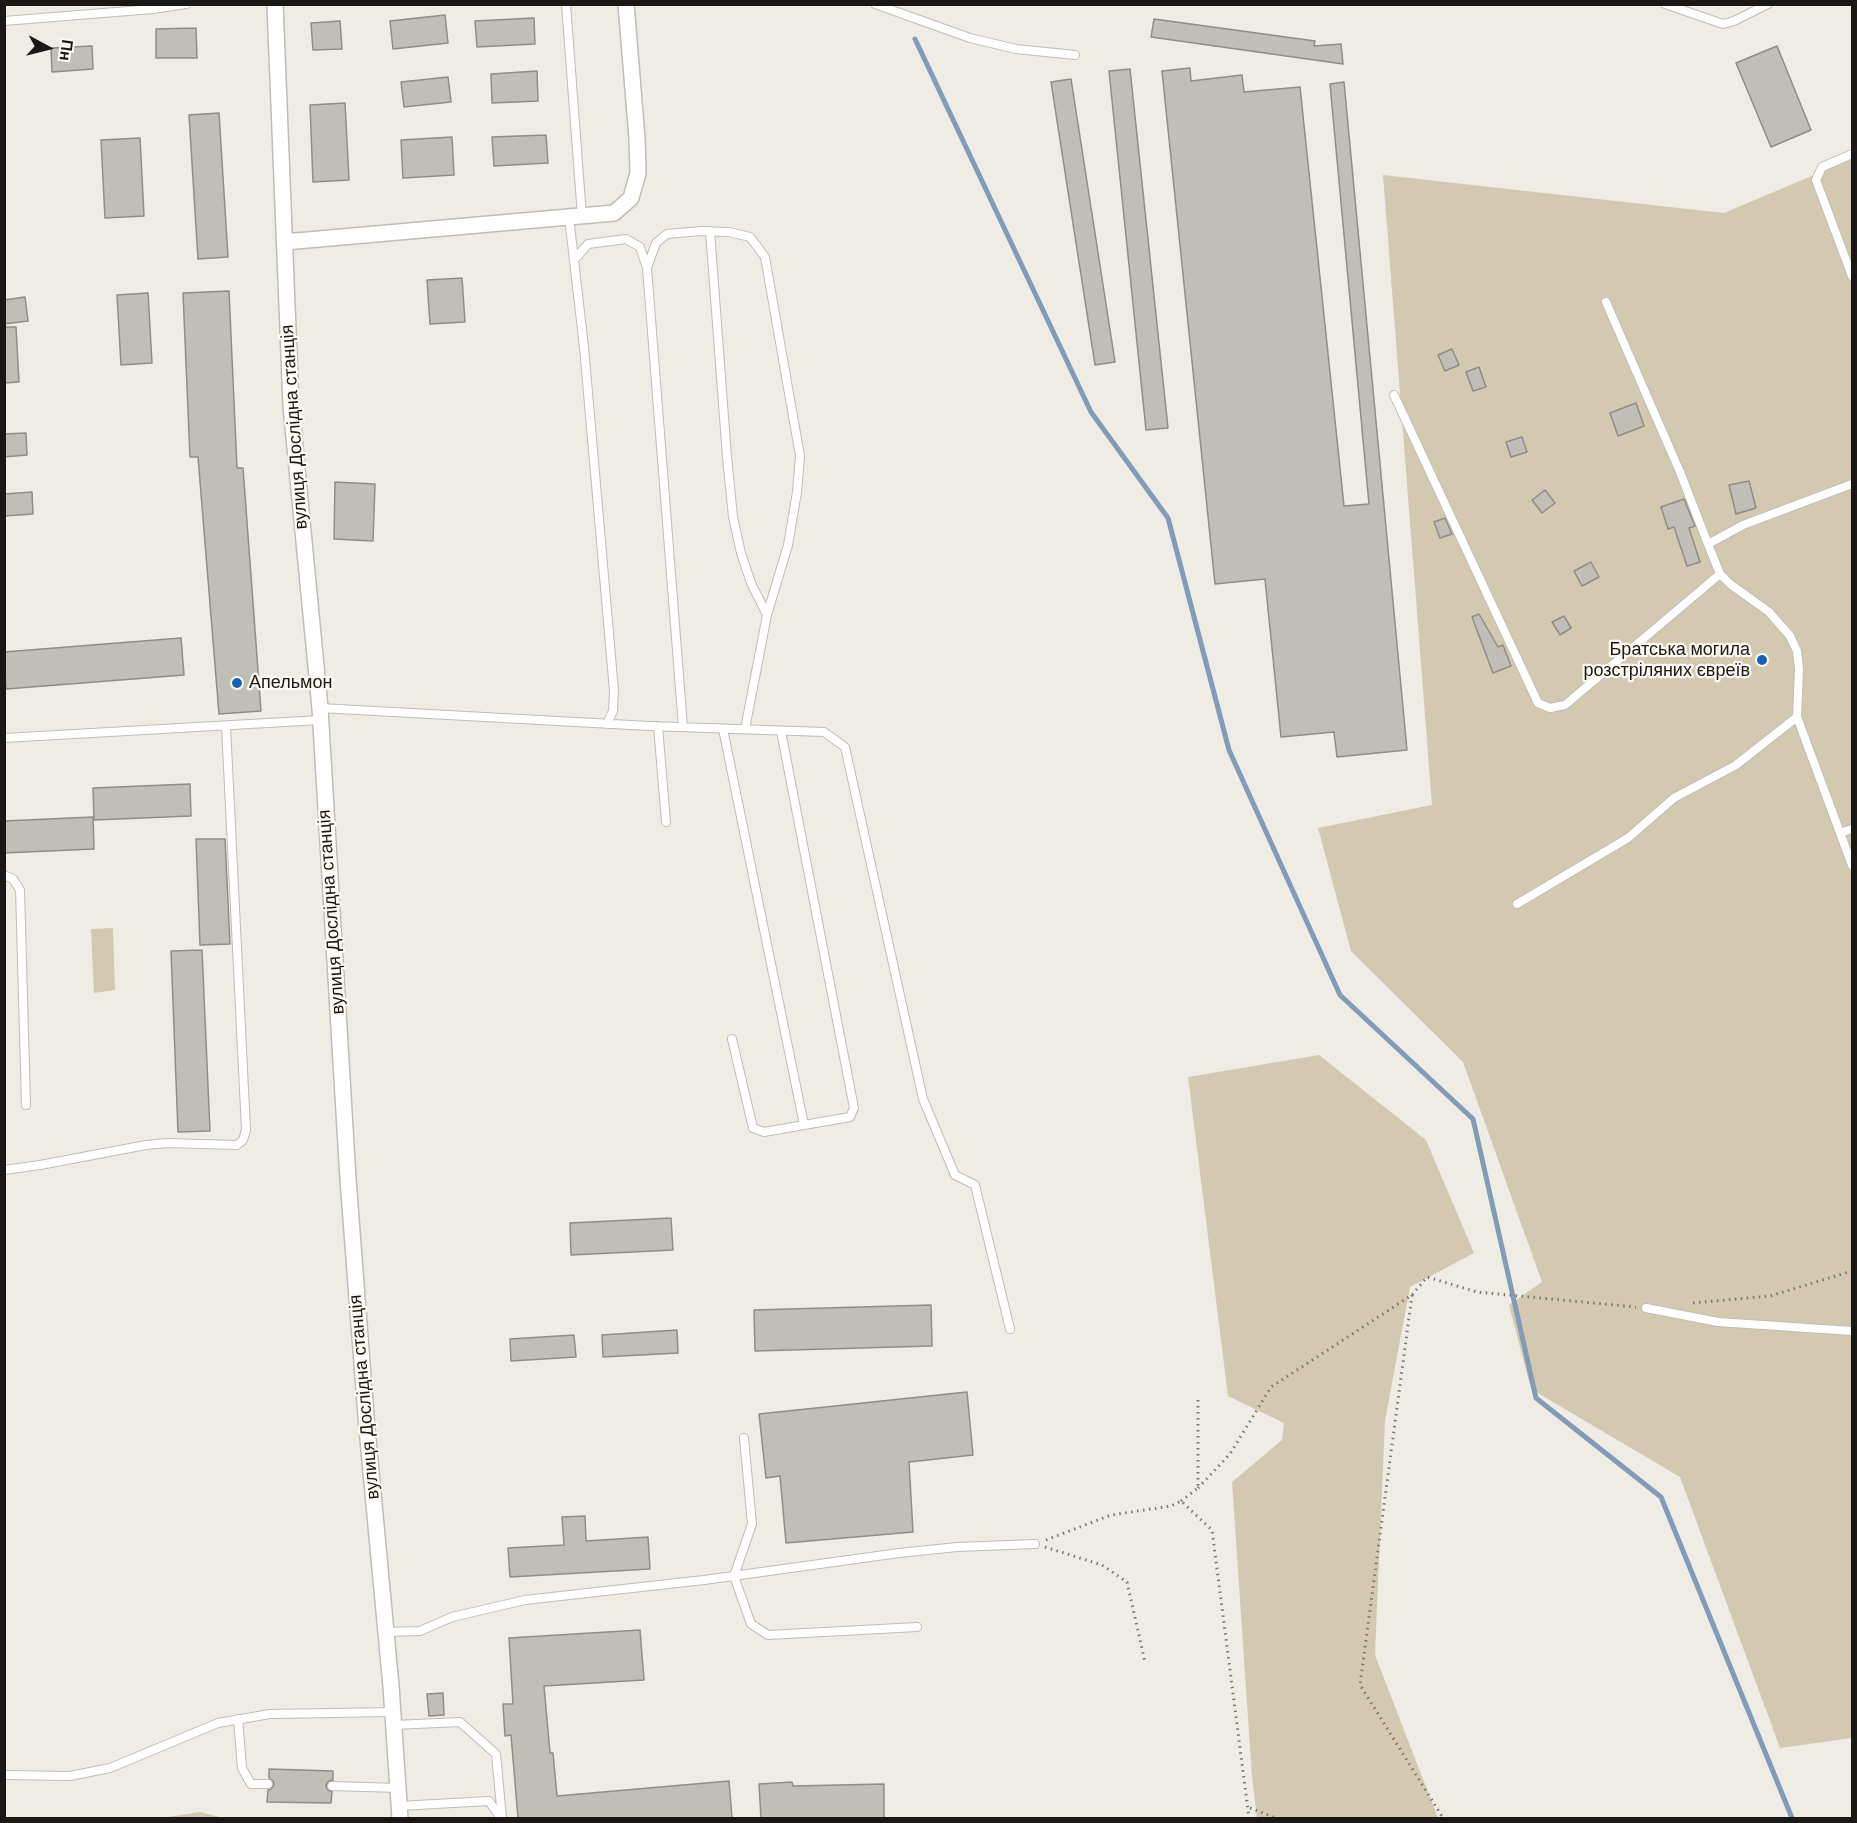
<!DOCTYPE html>
<html>
<head>
<meta charset="utf-8">
<style>
	body { margin:0 }
	#map { position:relative; width:1857px; height:1823px; overflow:hidden; background:#efece5; font-family:"DM Sans",sans-serif }
	canvas { display:block }
	.frame { position:absolute; inset:0; border:6px solid #191816; pointer-events:none }
	.north { position:absolute; left:18px; top:18px; width:60px; height:60px; -webkit-text-stroke:4px #fcfaf2; paint-order:stroke; rotate:97deg; font-size:16px; font-weight:700; line-height:24px; text-align:center; color:#191816 }
	.north::after { content:''; display:block; margin:auto; width:21px; height:27px; background:#191816; clip-path:polygon(50% 0,100% 100%,50% 72%,0 100%) }
</style>
</head>
<body>
<div id="map">
<canvas width="1857" height="1823"></canvas>
<div class="frame"></div>
<div class="north">Пн</div>
</div>
<script>
const ctx = document.querySelector('canvas').getContext('2d');
ctx.lineJoin = 'round';
function fillPath(path, color) { ctx.fillStyle = color; ctx.fill(path, 'evenodd'); }
const shape = rows => new Path2D(rows.map(r => 'M' + r).join(''));
function trace(path, color, width, dash) { ctx.strokeStyle = color; ctx.lineWidth = width; ctx.lineCap = dash ? 'butt' : 'round'; ctx.setLineDash(dash || []); ctx.stroke(path); }
function write(font, color, halo, rows, align = 'center') {
  ctx.font = font + ' "DM Sans",sans-serif'; ctx.lineWidth = 4.5; ctx.setLineDash([]); ctx.textBaseline = 'middle'; ctx.strokeStyle = halo; ctx.fillStyle = color; for (const [text, x, y, turn = 0] of rows) {
    ctx.save(); ctx.translate(x, y); ctx.rotate((+turn || 0) * Math.PI / 180); ctx.textAlign = isNaN(turn) ? turn : align; if (halo) ctx.strokeText(text, 0, 0); ctx.fillText(text, 0, 0); ctx.restore();
  }
}
fillPath(shape([
	[1852,159,1852,1738,1780,1748,1680,1477,1531,1389,1509,1305,1542,1282,1463,1062,1351,951,1318,828,1432,805,1383,175,1724,213],
	[113,928,115,990,94,993,91,929],
	[1319,1055,1426,1140,1474,1253,1410,1287,1385,1421,1375,1655,1438,1818,1257,1818,1252,1777,1232,1482,1282,1440,1284,1423,1228,1396,1188,1077],
	[200,1812,223,1818,162,1818]
]), '#d2c9b0');
trace(shape([
	[915,39,1091,412,1168,518,1229,750,1340,995,1473,1119,1536,1398,1661,1497,1792,1818]
]), '#849bb5', 5);
const building = shape([
	[445,15,448,43,393,49,390,21,445,15],
	[534,18,535,44,477,47,475,21,534,18],
	[1154,19,1315,41,1314,46,1341,44,1343,64,1151,37,1154,19],
	[340,21,342,49,313,50,311,23,340,21],
	[196,28,197,58,156,58,156,29,196,28],
	[92,46,93,69,52,72,51,48,92,46],
	[1777,46,1811,130,1771,147,1736,63,1777,46],
	[1190,68,1191,81,1242,75,1244,92,1300,87,1344,506,1369,504,1330,84,1344,82,1407,750,1337,757,1334,732,1281,737,1265,579,1215,584,1162,71,1190,68],
	[1130,69,1168,428,1146,430,1109,71,1130,69],
	[537,71,538,101,492,103,491,74,537,71],
	[448,77,451,102,404,107,401,82,448,77],
	[1071,79,1115,362,1095,365,1051,82,1071,79],
	[345,103,349,180,313,182,310,105,345,103],
	[219,113,228,257,198,259,189,115,219,113],
	[546,135,548,163,494,166,492,137,546,135],
	[452,137,454,175,403,178,401,140,452,137],
	[140,138,144,216,105,218,101,140,140,138],
	[462,278,465,322,430,324,427,280,462,278],
	[229,291,237,468,243,468,261,711,219,714,198,457,190,457,183,293,229,291],
	[148,293,152,363,121,365,117,295,148,293],
	[25,297,28,321,4,324,4,300,25,297],
	[4,327,16,327,19,382,4,383,4,327],
	[1452,349,1459,365,1445,371,1438,355,1452,349],
	[1479,367,1486,387,1473,391,1466,372,1479,367],
	[1636,403,1644,426,1618,436,1610,413,1636,403],
	[26,433,27,455,4,457,4,434,26,433],
	[1522,437,1527,452,1511,457,1506,442,1522,437],
	[1749,481,1756,508,1736,514,1729,485,1749,481],
	[335,482,375,484,373,541,334,539,335,482],
	[1545,490,1555,503,1542,513,1532,500,1545,490],
	[32,492,33,514,4,516,4,494,32,492],
	[1684,499,1695,526,1689,528,1700,562,1687,566,1674,527,1668,529,1661,507,1684,499],
	[1445,518,1452,534,1440,538,1434,522,1445,518],
	[1591,562,1599,577,1582,586,1574,571,1591,562],
	[1479,614,1498,647,1503,645,1511,666,1493,673,1472,617,1479,614],
	[1564,616,1571,628,1560,635,1552,622,1564,616],
	[181,638,184,675,6,689,4,652,181,638],
	[190,784,191,816,94,820,93,788,190,784],
	[93,817,94,849,4,853,4,821,93,817],
	[196,839,225,839,230,944,200,945,196,839],
	[202,950,210,1131,178,1132,171,951,202,950],
	[671,1218,673,1250,571,1255,570,1223,671,1218],
	[931,1305,932,1346,755,1351,754,1310,931,1305],
	[677,1330,678,1353,603,1357,602,1335,677,1330],
	[574,1335,576,1357,511,1361,510,1339,574,1335],
	[967,1392,973,1455,909,1462,913,1532,786,1543,780,1476,766,1478,759,1414,967,1392],
	[585,1516,586,1541,648,1537,650,1569,510,1577,508,1548,564,1545,562,1517,585,1516],
	[640,1630,644,1680,544,1686,550,1753,553,1753,557,1796,729,1781,732,1818,518,1818,511,1735,505,1736,503,1704,513,1704,509,1638,640,1630],
	[443,1693,444,1715,429,1716,427,1694,443,1693],
	[269,1769,333,1771,333,1780,329,1781,326,1785,327,1789,332,1792,331,1803,267,1802,268,1790,271,1789,274,1785,273,1781,269,1778,269,1769],
	[792,1782,793,1786,884,1784,884,1818,761,1818,759,1784,792,1782]
]);
fillPath(building, '#c0beb6');
trace(building, '#908d86', 1.5);
const service = shape([
	[566,4,582,216],
	[875,4,970,38,1016,49,1075,55],
	[1665,4,1723,24,1734,21,1768,4],
	[4,21,153,9,186,4],
	[1852,154,1822,167,1816,180,1852,276],
	[569,217,584,347,614,691,613,711,607,724],
	[710,231,727,457,733,517,741,553,751,583,767,615],
	[574,260,588,244,626,239,640,247,647,268,683,727],
	[647,268,656,243,667,234,701,231,729,232,750,237,765,257,800,456,797,492,788,545,767,615,745,729],
	[1606,302,1680,472,1708,544],
	[1394,395,1538,703,1550,708,1565,705,1720,574],
	[1852,484,1743,525,1708,544,1720,574,1730,584,1769,612,1790,636,1797,651,1799,669,1797,717,1852,865],
	[320,708,649,726,824,732,845,747,923,1099,955,1175,975,1185,1010,1329],
	[658,726,666,822],
	[723,729,804,1125],
	[4,738,320,720],
	[1840,833,1852,829],
	[4,875,13,879,20,890,26,1105],
	[1517,904,1628,838,1674,798,1736,765,1797,717],
	[732,1039,753,1128,764,1132,850,1117,854,1108,781,731],
	[4,1170,40,1165,146,1145,167,1143,237,1145,243,1140,246,1130,226,726],
	[1646,1308,1718,1322,1852,1331],
	[744,1438,752,1524,734,1576,751,1624,768,1635,917,1627],
	[386,1632,420,1631,452,1617,525,1600,704,1580,899,1553,957,1547,1035,1544],
	[238,1719,242,1768,251,1784,268,1784],
	[394,1725,460,1722,496,1754,502,1818],
	[4,1775,70,1776,110,1768,218,1723,270,1714,393,1712],
	[332,1786,398,1788],
	[399,1806,489,1801,500,1817]
]);
const minor = shape([
	[275,4,291,406,320,708,348,1179,367,1429,391,1686,400,1818],
	[285,242,614,213,631,198,638,173,637,138,626,4]
]);
trace(service, '#c0bdb6', 10);
trace(minor, '#c0bdb6', 18);
trace(shape([
	[1412,1295,1360,1685,1443,1818],
	[1693,1303,1770,1296,1852,1271],
	[1198,1488,1230,1454,1271,1387,1412,1295,1427,1277,1477,1292,1636,1307],
	[1181,1501,1198,1488,1198,1398],
	[1046,1540,1111,1515,1171,1506,1181,1501,1212,1530,1249,1818],
	[1045,1547,1102,1565,1127,1582,1145,1662],
	[1250,1808,1276,1818]
]), '#7b7975', 3, [1.5, 4.5]);
trace(service, '#fff', 8);
trace(minor, '#fff', 15);
for (const [x, y, r, color] of [
	[1762,660,6,"#1466b5"],
	[237,683,6,"#1466b5"]
]) { const dot = new Path2D(); dot.arc(x, y, r, 0, 2 * Math.PI); ctx.fillStyle = color; ctx.fill(dot); trace(dot, '#fcfaf2', 2); }
write('18px', '#191816', '#fcfaf2', [
	["вулиця Дослідна станція",295,427,-94],
	["вулиця Дослідна станція",332,912,-94],
	["вулиця Дослідна станція",365,1397,-95]
]);
write('18px', '#191816', '#fcfaf2', [
	["Братська могила",1750,650],
	["розстріляних євреїв",1750,671],
	["Апельмон",249,683,"left"]
], 'right');
</script>
</body>
</html>
